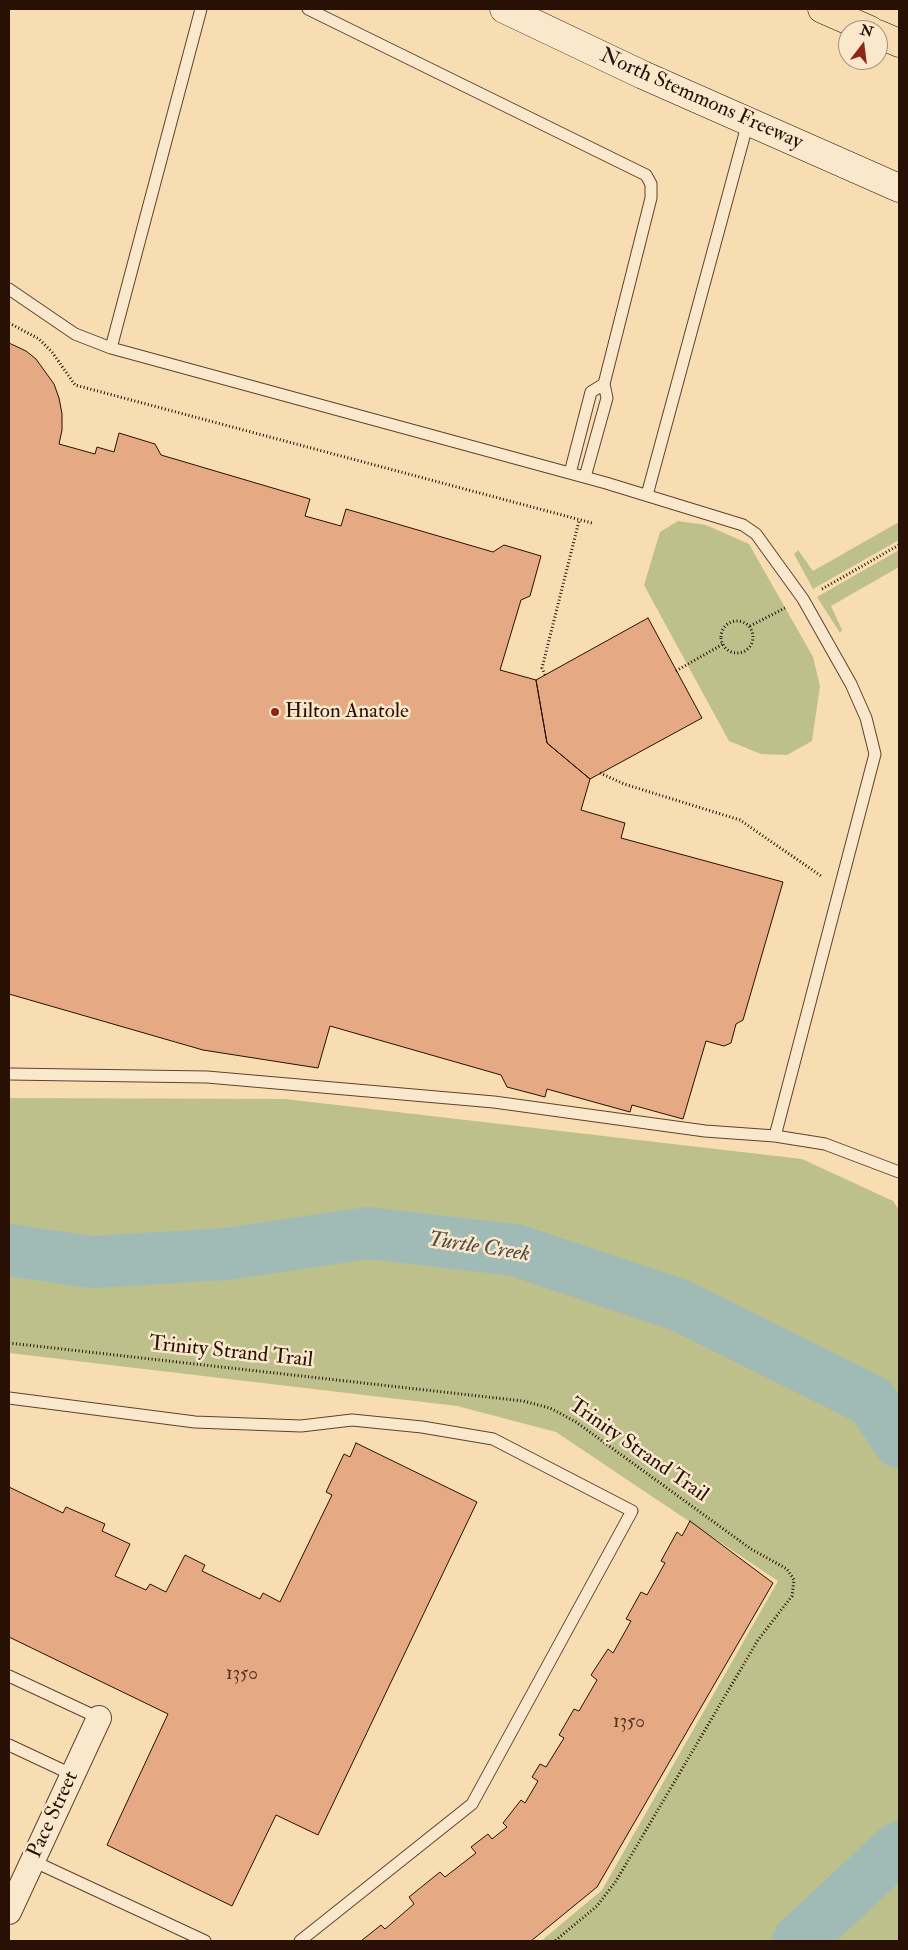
<!DOCTYPE html>
<html>
<head>
<meta charset="utf-8">
<style>
	body { margin:0 }
	#map { position:relative; width:908px; height:1950px; overflow:hidden; background:#f8dcb2; font-family:"IM FELL Double Pica",serif }
	canvas { display:block }
	.frame { position:absolute; inset:0; border:10px solid #281005; pointer-events:none }
	.north { position:absolute; left:838px; top:20px; width:50px; height:50px; box-sizing:border-box; background:#fae8cd; border:1px solid #a6927d; border-radius:50%; rotate:15deg; font-size:14px; font-weight:700; line-height:20px; text-align:center; color:#281005 }
	.north::after { content:''; display:block; margin:auto; width:18px; height:22px; background:#8f2418; clip-path:polygon(50% 0,100% 100%,50% 72%,0 100%) }
</style>
</head>
<body>
<div id="map">
<canvas width="908" height="1950"></canvas>
<div class="frame"></div>
<div class="north">N</div>
</div>
<script>
const ctx = document.querySelector('canvas').getContext('2d');
ctx.lineJoin = 'round';
function fillPath(path, color) { ctx.fillStyle = color; ctx.fill(path, 'evenodd'); }
const shape = rows => new Path2D(rows.map(r => 'M' + r).join(''));
function trace(path, color, width, dash) { ctx.strokeStyle = color; ctx.lineWidth = width; ctx.lineCap = dash ? 'butt' : 'round'; ctx.setLineDash(dash || []); ctx.stroke(path); }
function write(font, color, halo, rows, align = 'center') {
  ctx.font = font + ' "IM FELL Double Pica",serif'; ctx.lineWidth = 5; ctx.setLineDash([]); ctx.textBaseline = 'middle'; ctx.strokeStyle = halo; ctx.fillStyle = color; for (const [text, x, y, turn = 0] of rows) {
    ctx.save(); ctx.translate(x, y); ctx.rotate((+turn || 0) * Math.PI / 180); ctx.textAlign = isNaN(turn) ? turn : align; if (halo) ctx.strokeText(text, 0, 0); ctx.fillText(text, 0, 0); ctx.restore();
  }
}
fillPath(shape([
	[678,521,706,525,749,544,813,657,820,686,812,741,787,755,761,754,729,741,644,585,660,532],
	[899,522,899,540,813,589,794,554,798,550,813,571],
	[899,550,899,567,831,606,842,630,840,633,817,597],
	[9,1098,285,1099,802,1159,893,1201,899,1210,899,1941,541,1941,602,1890,778,1581,556,1432,457,1406,9,1353]
]), '#bec08c');
trace(shape([
	[9,1250,91,1262,226,1254,368,1233,515,1250,679,1305,872,1401,899,1442],
	[798,1941,899,1847]
]), '#a0bab5', 52);
const building = shape([
	[9,343,26,351,36,359,54,384,59,398,62,414,62,430,59,444,95,454,97,447,114,452,119,433,155,444,161,455,310,499,305,516,341,526,346,509,493,552,504,545,541,556,530,596,521,600,500,670,536,680,547,743,590,779,581,810,625,823,621,838,783,882,743,1020,736,1024,731,1043,724,1046,706,1041,683,1119,632,1105,630,1112,547,1089,545,1097,507,1087,501,1075,330,1026,318,1068,203,1050,9,994,9,343],
	[648,618,702,718,590,779,547,743,536,680,648,618],
	[356,1443,477,1502,318,1835,276,1815,232,1906,107,1845,168,1714,9,1637,9,1487,63,1513,66,1507,105,1524,102,1531,130,1544,115,1576,146,1590,150,1584,166,1592,185,1555,205,1565,202,1571,260,1599,263,1593,280,1602,332,1495,326,1492,344,1454,350,1457,356,1443],
	[690,1521,773,1583,597,1887,531,1941,361,1941,381,1925,385,1929,414,1904,409,1897,440,1872,445,1877,476,1853,471,1847,488,1834,492,1839,507,1827,503,1823,521,1800,525,1803,538,1781,532,1777,540,1764,546,1767,564,1738,559,1735,574,1709,579,1711,597,1680,591,1675,608,1649,613,1653,631,1621,626,1619,641,1592,647,1595,665,1563,661,1561,677,1532,682,1536,690,1521]
]);
fillPath(building, '#e5aa83');
trace(building, '#281005', 1);
const service = shape([
	[308,9,646,175,651,184,651,198,604,384,607,398,585,477],
	[9,289,75,334,111,348,606,483,743,525,756,534,803,599,851,684,866,718,875,754,775,1136],
	[111,348,201,9],
	[570,473,591,392,604,384],
	[647,495,748,122],
	[9,1074,207,1077,494,1102,705,1131,775,1136,825,1144,899,1172],
	[9,1398,195,1422,301,1426,352,1420,422,1427,493,1439,632,1511,472,1804,300,1941],
	[9,1676,99,1718],
	[9,1745,73,1775],
	[33,1861,205,1941]
]);
const minor = shape([
	[9,1912,99,1718]
]);
const secondary = shape([
	[504,9,643,75,899,188]
]);
const motorway = shape([
	[822,9,870,30],
	[878,34,899,43]
]);
trace(service, '#5c4330', 13);
trace(minor, '#5c4330', 26);
trace(secondary, '#281005', 29);
trace(motorway, '#281005', 29);
trace(shape([
	[9,323,39,339,52,352,75,385,592,523],
	[822,589,899,545],
	'721 637a16 16 0 1 1 32 0a16 16 0 1 1-32 0Z',
	[750,626,785,608],
	[676,671,723,644],
	[545,675,542,668,579,521],
	[600,773,624,784,740,820,821,876],
	[9,1343,523,1401,550,1408,576,1422,751,1549,787,1569,794,1580,792,1596,758,1640,616,1881,597,1906,555,1941]
]), '#281005', 3, [1, 2.5]);
trace(service, '#fae8cd', 11);
trace(minor, '#fae8cd', 24);
trace(secondary, '#fae8cd', 28);
trace(motorway, '#f8dcb2', 28);
for (const [x, y, r, color] of [
	[275,712,5,"#8f2418"]
]) { const dot = new Path2D(); dot.arc(x, y, r, 0, 2 * Math.PI); ctx.fillStyle = color; ctx.fill(dot); trace(dot, '#fae8cd', 2); }
write('19px', '#573624', null, [
	["1350",242,1675],
	["1350",629,1723]
]);
write('21px', '#281005', '#fae8cd', [
	["North Stemmons Freeway",701,100,24],
	["Trinity Strand Trail",231,1353,6],
	["Trinity Strand Trail",638,1451,35],
	["Pace Street",54,1815,-65]
]);
write('21px', '#281005', '#fae8cd', [
	["Hilton Anatole",285,712]
], 'left');
write('italic 22px', '#524c43', '#fae8cd', [
	["Turtle Creek",479,1248,9]
]);
</script>
</body>
</html>
